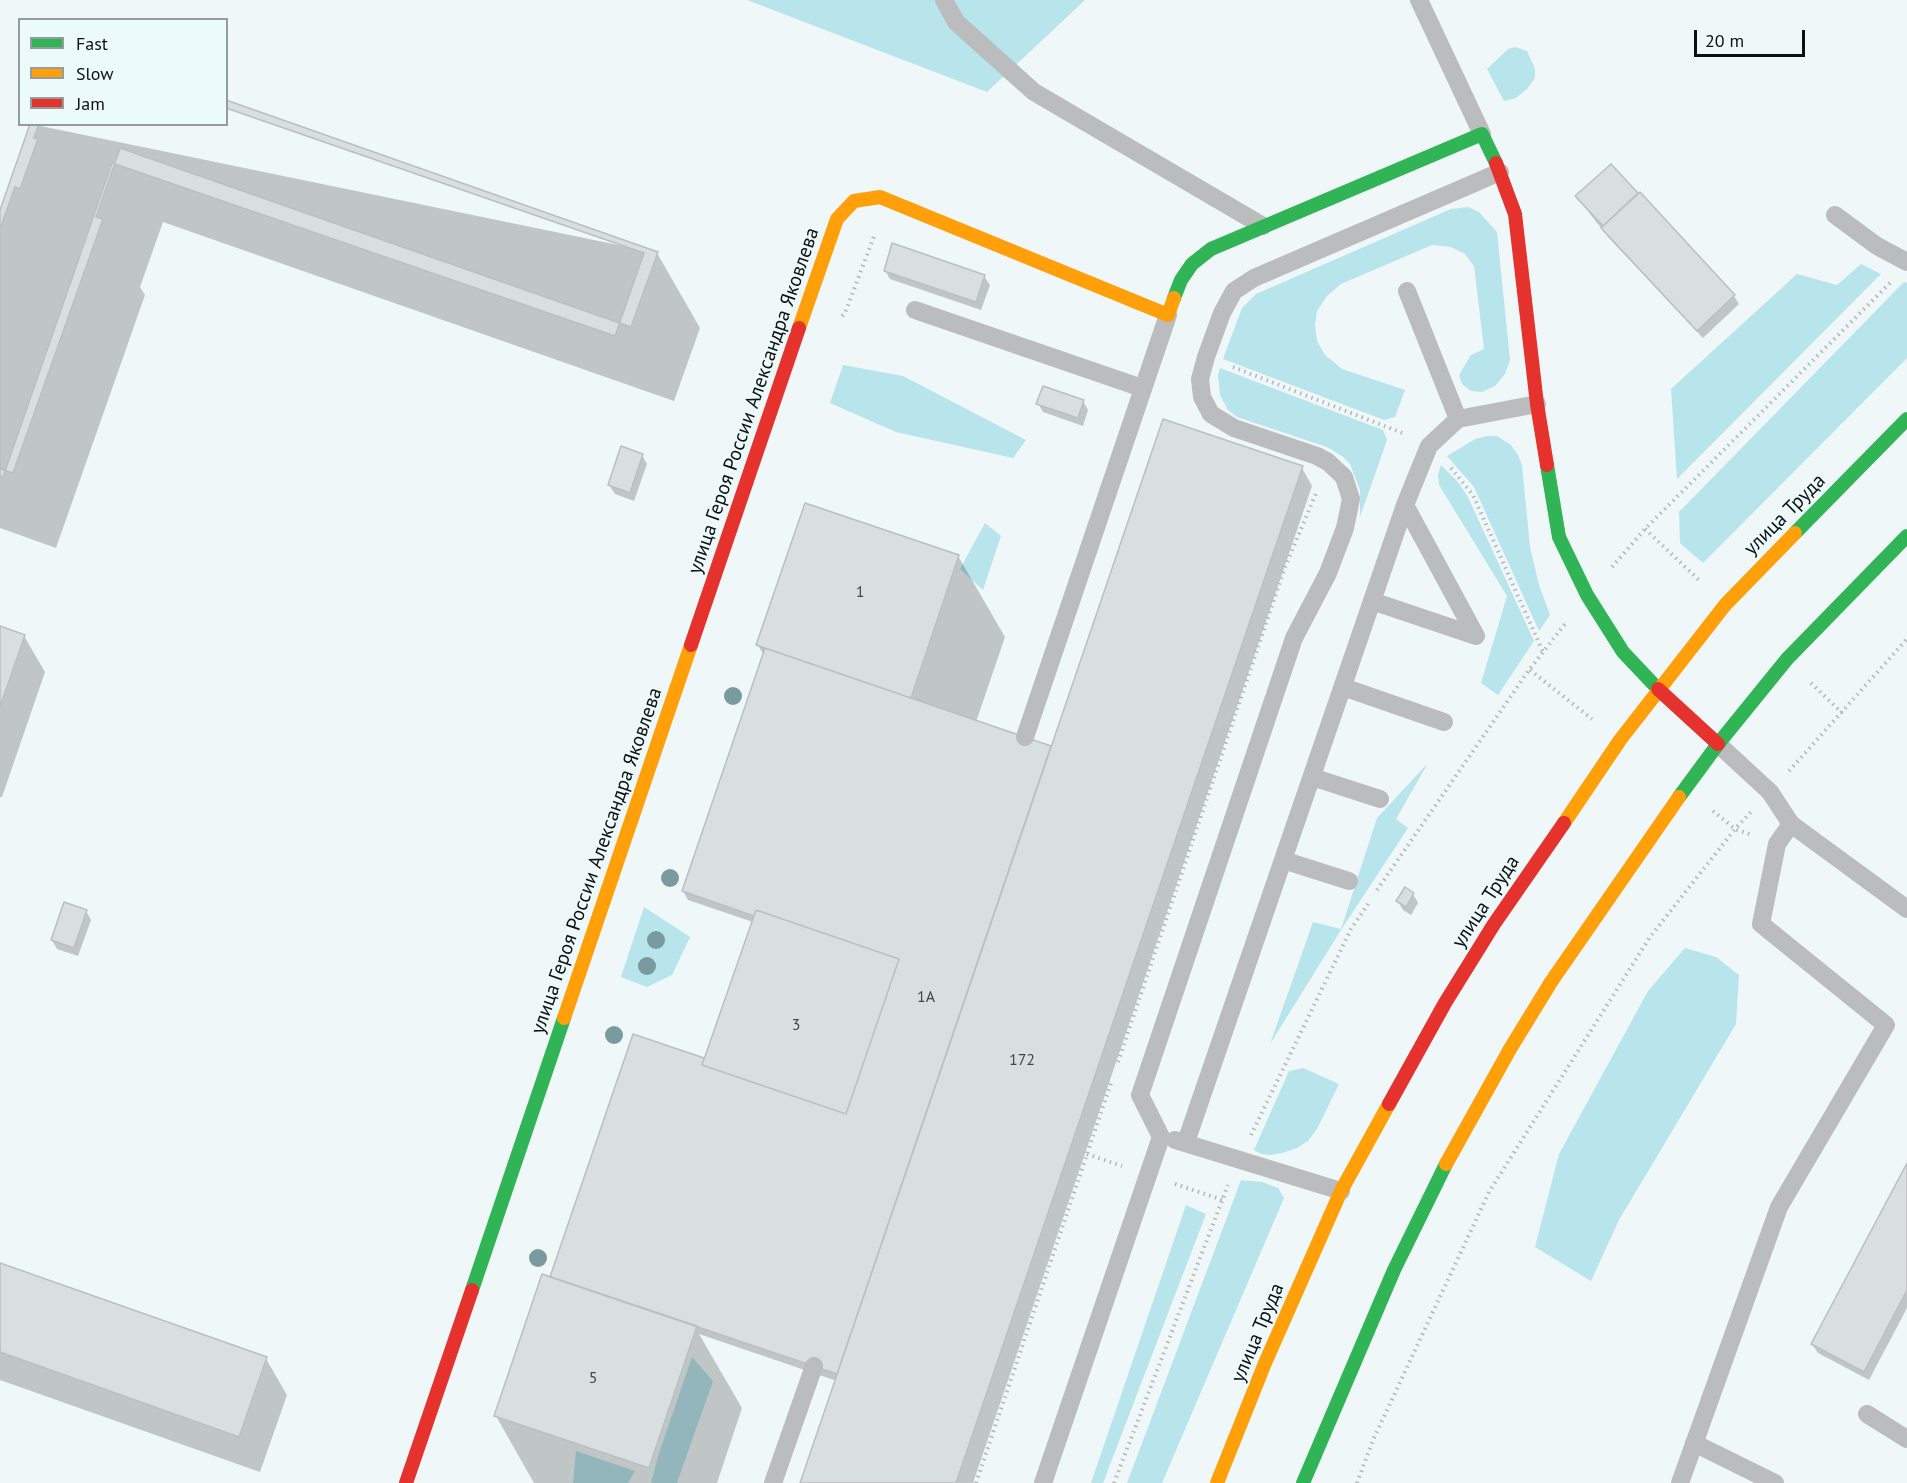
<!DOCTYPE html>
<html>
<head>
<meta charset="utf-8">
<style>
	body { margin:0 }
	#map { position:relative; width:1907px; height:1483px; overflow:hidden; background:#f0f7f8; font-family:"PT Sans",sans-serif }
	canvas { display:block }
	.legend { position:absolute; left:18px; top:18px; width:210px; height:108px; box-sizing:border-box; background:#edfafc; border:2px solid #939c9e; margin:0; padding:8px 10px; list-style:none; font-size:18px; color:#0c1011 }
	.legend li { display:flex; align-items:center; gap:12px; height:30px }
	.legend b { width:30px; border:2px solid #939c9e }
	.scale { position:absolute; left:1694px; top:30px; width:111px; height:27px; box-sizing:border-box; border:3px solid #0c1011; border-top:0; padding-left:8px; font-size:18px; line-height:21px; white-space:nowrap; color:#0c1011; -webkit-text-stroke:4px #edfafc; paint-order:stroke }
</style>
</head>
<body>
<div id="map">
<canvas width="1907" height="1483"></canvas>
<ul class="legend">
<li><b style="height:8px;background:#30b455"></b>Fast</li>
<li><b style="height:8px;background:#ff9f0a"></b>Slow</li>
<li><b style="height:8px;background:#e5322d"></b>Jam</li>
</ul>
<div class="scale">20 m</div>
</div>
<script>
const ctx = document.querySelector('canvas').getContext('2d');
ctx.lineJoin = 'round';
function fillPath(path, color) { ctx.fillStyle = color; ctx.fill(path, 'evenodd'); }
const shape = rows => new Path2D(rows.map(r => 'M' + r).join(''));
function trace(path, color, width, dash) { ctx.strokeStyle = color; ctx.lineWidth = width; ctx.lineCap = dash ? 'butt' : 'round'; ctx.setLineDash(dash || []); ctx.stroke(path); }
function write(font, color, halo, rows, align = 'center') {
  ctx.font = font + ' "PT Sans",sans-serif'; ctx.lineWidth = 4.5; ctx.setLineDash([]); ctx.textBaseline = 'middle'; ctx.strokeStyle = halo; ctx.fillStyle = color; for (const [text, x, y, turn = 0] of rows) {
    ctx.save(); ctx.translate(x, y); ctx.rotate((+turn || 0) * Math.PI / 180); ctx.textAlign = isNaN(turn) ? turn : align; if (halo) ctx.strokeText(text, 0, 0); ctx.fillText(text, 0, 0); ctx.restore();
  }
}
fillPath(shape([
	[747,0,1085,0,987,92],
	[1515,47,1527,51,1535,69,1535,78,1527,89,1516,98,1504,101,1487,69,1508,49],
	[1468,207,1479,212,1497,232,1510,360,1505,374,1495,386,1482,392,1471,391,1462,384,1459,375,1471,355,1484,349,1474,266,1465,254,1451,247,1432,245,1341,284,1327,296,1317,311,1315,325,1317,341,1325,355,1342,369,1405,390,1395,417,1384,420,1223,359,1242,308,1256,294,1451,209],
	[1861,264,1881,274,1677,479,1671,389,1797,274,1837,285],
	[1904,282,1907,283,1907,358,1703,563,1680,543,1679,512],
	[843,365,903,376,1026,440,1013,458,896,432,830,403],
	[1220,368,1383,430,1387,440,1360,517,1360,490,1350,464,1342,456,1327,447,1237,417,1228,410,1220,395,1218,375],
	[1487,436,1497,436,1511,445,1518,455,1522,465,1530,547,1539,585,1550,615,1539,631,1474,487,1447,456,1475,439],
	[1441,465,1458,482,1468,497,1534,641,1498,695,1481,683,1507,596,1439,485,1438,475],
	[985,523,1001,536,983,590,960,569],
	[1428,763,1396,819,1408,828,1341,930,1270,1044,1313,922,1341,929,1377,818],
	[644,907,690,937,672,975,647,987,621,977],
	[1685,948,1716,957,1739,975,1736,1024,1619,1220,1591,1281,1535,1247,1559,1154,1648,991],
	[1303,1068,1339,1084,1317,1129,1308,1141,1297,1148,1282,1153,1270,1155,1261,1154,1254,1150,1289,1071],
	[1241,1180,1262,1182,1278,1188,1284,1198,1162,1483,1127,1483],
	[1186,1205,1206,1214,1103,1483,1091,1483],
	[692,1357,713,1381,677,1483,651,1483,659,1453],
	[576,1451,635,1471,628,1483,573,1483]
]), '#b8e4eb');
fillPath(shape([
	[31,124,657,253,700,328,674,401,163,222,140,287,145,295,56,548,0,528,0,214],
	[1611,166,1734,296,1739,304,1703,338,1608,237,1577,197],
	[885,270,984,276,990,285,981,310,890,279],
	[1083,401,1088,410,1083,426,1043,412,1038,403],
	[642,455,647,464,634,501,615,494,609,485],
	[1302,468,1312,486,973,1483,802,1483,837,1381,699,1334,742,1408,717,1483,534,1483,496,1416,551,1279,634,1036,705,1060,753,922,688,900,683,891,764,656,758,645,958,556,1005,637,976,722,1052,748],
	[0,628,24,636,45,672,2,797,0,797],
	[1413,894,1418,903,1411,915,1403,910,1398,901],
	[86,911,91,920,78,956,57,949,52,940],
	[1907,1166,1907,1308,1869,1380,1818,1353,1812,1344],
	[0,1265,266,1359,287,1395,260,1472,0,1380]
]), '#0003');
const building = shape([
	[226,100,658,252,631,327,120,148,96,217,103,219,13,473,0,469,0,229,15,187,20,189,38,139,34,138,39,124,226,124,226,100],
	[226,108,644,253,615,336,112,163,3,477,0,476,0,210,30,124,226,124,226,108],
	[1611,164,1638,193,1603,226,1575,196,1611,164],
	[1640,192,1735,295,1697,331,1601,228,1640,192],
	[892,243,985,275,976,302,884,271,892,243],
	[1043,386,1084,400,1078,418,1036,404,1043,386],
	[1163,419,1303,466,956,1483,800,1483,1163,419],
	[621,446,643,454,630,493,608,485,621,446],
	[805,503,959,555,911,698,756,645,805,503],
	[0,626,25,635,0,707,0,626],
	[765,648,1051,746,837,1374,550,1277,633,1034,704,1058,702,1065,846,1114,899,959,756,910,754,916,682,891,765,648],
	[1405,887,1414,893,1406,907,1396,901,1405,887],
	[64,902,87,910,74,948,51,940,64,902],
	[756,910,899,959,846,1114,702,1065,756,910],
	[1907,1163,1907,1290,1864,1372,1811,1344,1907,1163],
	[0,1263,267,1357,239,1437,0,1352,0,1263],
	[542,1274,697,1326,649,1468,494,1416,542,1274]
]);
fillPath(building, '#d9dfe0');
trace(building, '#babfc0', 1.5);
trace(shape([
	[842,316,845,313,875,234],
	[1233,367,1405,434],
	[1451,468,1473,495,1543,652],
	[1645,529,1699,580],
	[1612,567,1645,529,1890,283],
	[1530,670,1592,719],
	[1811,683,1842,713],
	[1789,771,1907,639],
	[1713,811,1735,829,1752,835],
	[1377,890,1529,670,1565,624],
	[1118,1062,1285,567,1317,491],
	[1251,1135,1351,929,1368,904],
	[1087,1154,1122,1166],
	[1175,1184,1223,1200],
	[976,1483,1111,1083],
	[1114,1483,1228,1185],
	[1357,1483,1373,1440,1489,1192,1650,937,1735,829,1751,812]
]), '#b2b6b6', 4, [1.5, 4.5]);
trace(shape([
	[944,0,956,22,1034,92,1263,226],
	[1419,0,1482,134],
	[1835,215,1877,246,1907,262],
	[1407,291,1458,419],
	[915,310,1142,388],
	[1372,601,1476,636,1405,505],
	[1343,687,1444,722],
	[1025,737,1168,315],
	[1718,744,1770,792,1791,824,1907,909],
	[1312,777,1380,799],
	[1283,860,1349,881],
	[1175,1140,1341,1191],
	[1186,1142,1405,505,1429,446,1458,419,1537,404],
	[1867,1414,1907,1439],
	[1694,1443,1775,1483],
	[773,1483,814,1366],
	[1043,1483,1161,1137,1140,1095,1294,638,1328,573,1345,528,1351,499,1344,477,1328,462,1317,456,1234,428,1211,414,1202,397,1200,379,1206,357,1222,313,1234,291,1254,278,1500,172],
	[1680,1483,1779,1207,1886,1025,1761,924,1777,844,1791,824]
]), '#babcbd', 18);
trace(shape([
	[1174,298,1181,280,1192,264,1211,249,1482,134,1496,163],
	[1547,465,1559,537,1587,595,1623,652,1658,689],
	[1795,533,1907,419],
	[1679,797,1718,744,1787,659,1907,536],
	[472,1290,564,1018],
	[1303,1483,1394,1270,1446,1164]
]), '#30b455', 14);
trace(shape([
	[799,328,837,219,854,201,880,197,1168,315,1174,298],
	[1564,823,1620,740,1725,605,1795,533],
	[564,1018,691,645],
	[1446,1164,1510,1049,1551,982,1679,797],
	[1217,1483,1265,1363,1341,1191,1389,1104]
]), '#ff9f0a', 14);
trace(shape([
	[1496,163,1515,214,1537,404,1547,465],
	[691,645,799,328],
	[1658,689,1718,744],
	[1389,1104,1445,1003,1494,924,1564,823],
	[406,1483,472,1290]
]), '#e5322d', 14);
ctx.fillStyle = '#799a9f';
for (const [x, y] of [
	[733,696],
	[670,878],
	[656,940],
	[647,966],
	[614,1035],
	[538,1258]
]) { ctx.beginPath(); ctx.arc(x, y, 9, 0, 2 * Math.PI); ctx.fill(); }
write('16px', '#424647', null, [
	["1",860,592],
	["1А",926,997],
	["3",796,1025],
	["172",1022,1060],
	["5",593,1378]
]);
write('20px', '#0c1011', '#edfafc', [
	["улица Героя России Александра Яковлева",754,401,-71],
	["улица Труда",1785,515,-45],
	["улица Героя России Александра Яковлева",597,861,-71],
	["улица Труда",1486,902,-57],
	["улица Труда",1258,1333,-67]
]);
</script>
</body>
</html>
